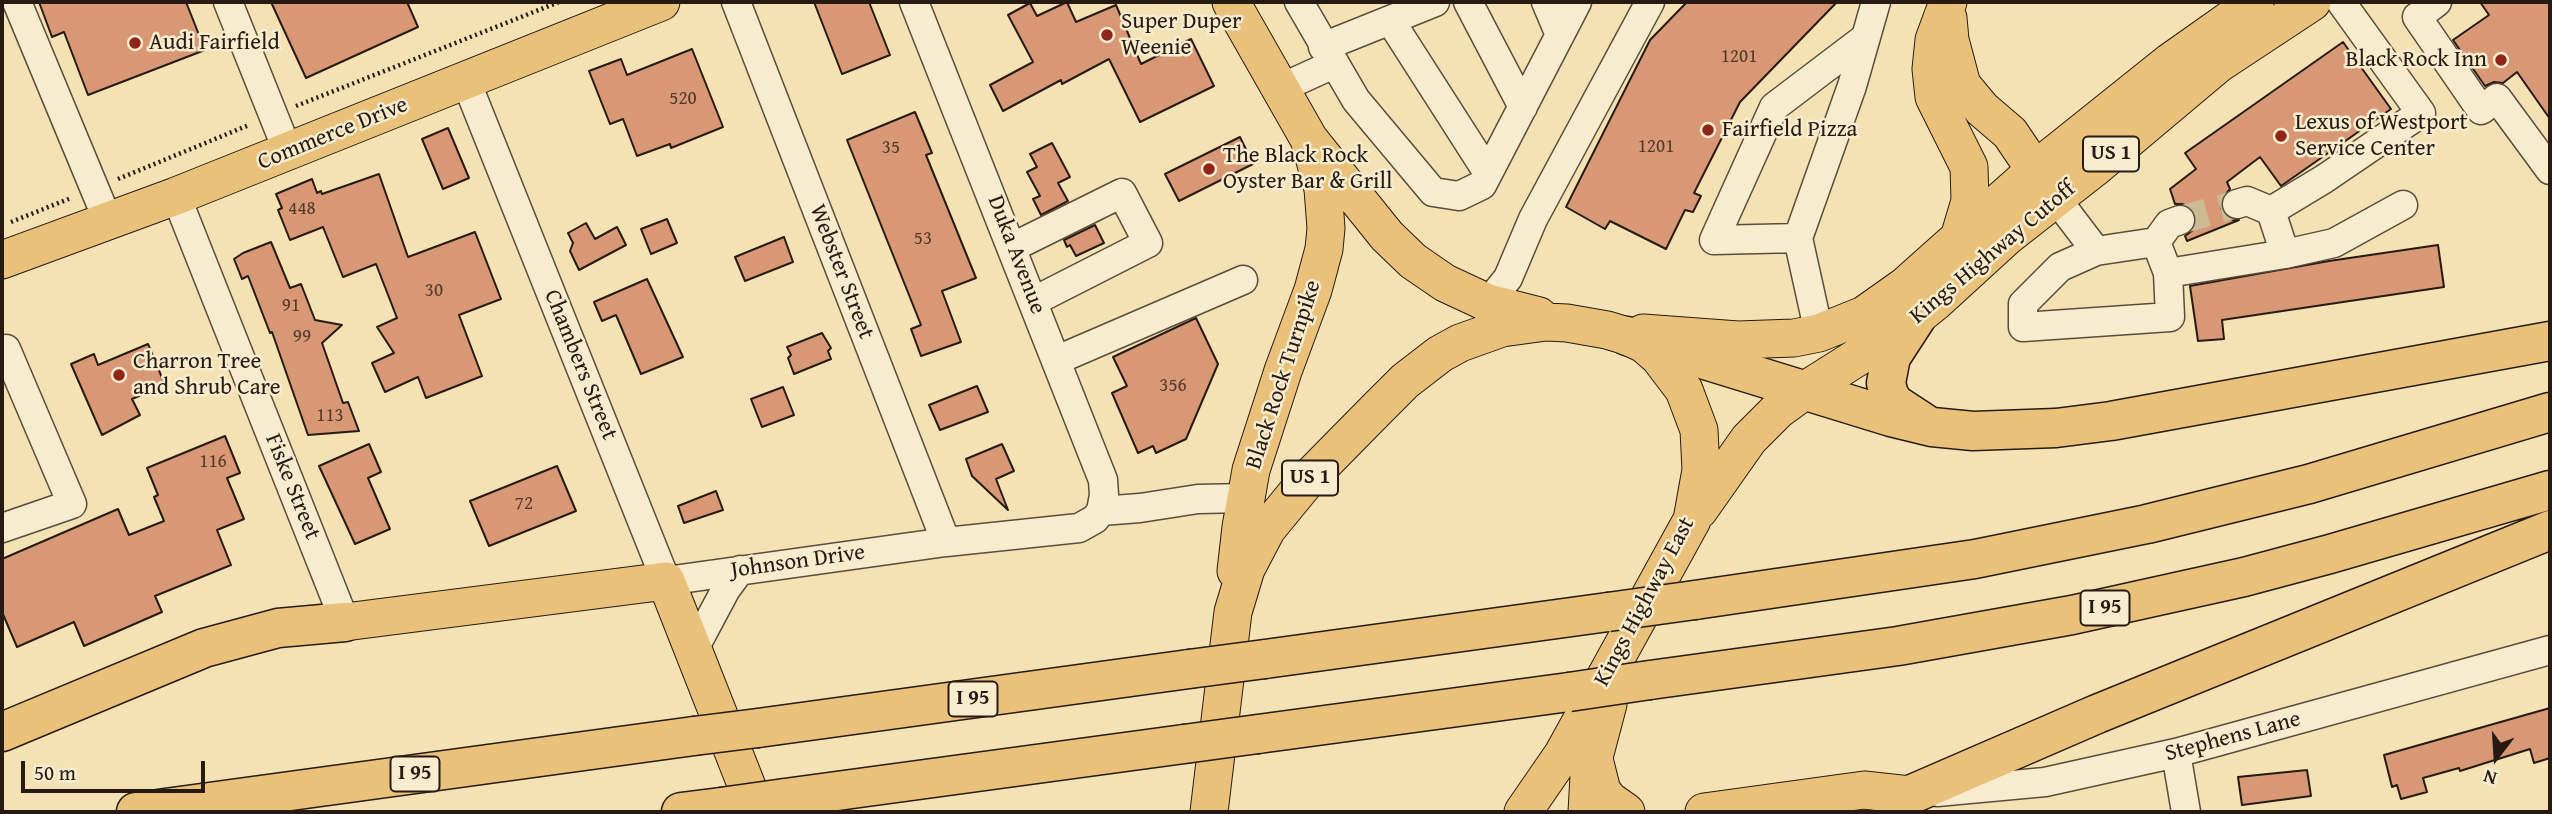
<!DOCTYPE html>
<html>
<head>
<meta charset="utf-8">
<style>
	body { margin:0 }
	#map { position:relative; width:2552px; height:814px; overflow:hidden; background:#f4e2b5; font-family:"Gentium Book Plus",serif }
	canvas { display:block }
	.frame { position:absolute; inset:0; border:4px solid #261a12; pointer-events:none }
	.north { position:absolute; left:2461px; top:723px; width:70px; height:70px; -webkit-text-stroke:5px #f8eccf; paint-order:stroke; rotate:197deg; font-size:19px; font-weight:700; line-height:28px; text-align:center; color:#261a12 }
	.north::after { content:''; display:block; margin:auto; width:24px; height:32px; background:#261a12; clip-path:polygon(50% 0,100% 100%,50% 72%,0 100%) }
	.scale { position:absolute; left:21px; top:761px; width:184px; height:32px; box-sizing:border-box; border:4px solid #261a12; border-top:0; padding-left:9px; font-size:21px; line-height:24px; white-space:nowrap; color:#261a12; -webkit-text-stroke:5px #f8eccf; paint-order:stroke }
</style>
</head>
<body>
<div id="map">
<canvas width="2552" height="814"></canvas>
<div class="frame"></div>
<div class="north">N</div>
<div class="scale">50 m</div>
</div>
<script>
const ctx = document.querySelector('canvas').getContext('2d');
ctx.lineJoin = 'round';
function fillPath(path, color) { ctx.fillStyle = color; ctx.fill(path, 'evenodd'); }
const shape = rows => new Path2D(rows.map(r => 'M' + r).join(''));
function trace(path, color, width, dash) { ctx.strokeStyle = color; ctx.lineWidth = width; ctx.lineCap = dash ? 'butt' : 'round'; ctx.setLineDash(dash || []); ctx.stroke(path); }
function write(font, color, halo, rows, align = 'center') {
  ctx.font = font + ' "Gentium Book Plus",serif'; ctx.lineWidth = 5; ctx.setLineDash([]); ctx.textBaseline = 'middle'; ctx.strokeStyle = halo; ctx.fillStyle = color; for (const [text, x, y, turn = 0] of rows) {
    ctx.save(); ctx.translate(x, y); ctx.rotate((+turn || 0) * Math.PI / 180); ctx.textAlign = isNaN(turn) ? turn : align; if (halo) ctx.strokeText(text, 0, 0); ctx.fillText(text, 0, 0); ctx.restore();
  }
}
const building = shape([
	[39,2,186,2,205,50,88,95,64,32,52,37,39,2],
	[271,2,407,2,418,27,306,78,271,2],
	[814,2,869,2,890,55,842,74,814,2],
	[1067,2,1076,22,1116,5,1141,64,1191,39,1214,86,1140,122,1109,59,1062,84,1061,80,1003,111,990,85,1033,62,1008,15,1030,3,1037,16,1067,2],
	[1687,2,1837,2,1740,102,1694,193,1701,196,1693,212,1685,210,1666,249,1610,221,1605,229,1566,207,1650,40,1687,2],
	[2480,2,2550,2,2550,119,2517,72,2503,83,2494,82,2485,86,2453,40,2489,15,2480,2],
	[2343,42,2391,109,2281,186,2260,157,2227,182,2230,189,2221,200,2221,208,2225,216,2233,220,2239,220,2187,241,2185,236,2193,230,2196,222,2196,215,2190,207,2182,204,2175,204,2170,189,2196,169,2185,153,2343,42],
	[692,49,723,127,671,148,670,144,637,156,623,119,610,124,589,71,621,59,627,75,692,49],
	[915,112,932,153,926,155,976,278,942,291,961,342,921,356,911,329,921,325,847,140,915,112],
	[448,128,469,178,443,189,422,139,448,128],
	[1240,137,1253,164,1179,201,1165,174,1240,137],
	[1052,143,1070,177,1058,183,1068,201,1041,215,1033,199,1040,196,1027,172,1037,167,1030,154,1052,143],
	[379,174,408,257,475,232,501,299,459,315,482,376,426,398,418,377,385,392,372,363,394,353,377,327,397,318,376,264,343,277,323,227,290,240,278,210,282,208,276,194,312,179,317,193,321,191,322,194,379,174],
	[667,219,677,243,651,254,641,229,667,219],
	[586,223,595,239,617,227,626,245,579,270,570,251,573,243,568,233,586,223],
	[1095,225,1104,243,1076,256,1070,245,1067,247,1064,240,1095,225],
	[784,237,793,262,745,281,735,257,784,237],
	[271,242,290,288,301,284,315,320,342,325,322,343,343,403,348,402,359,431,308,435,272,332,270,333,248,276,242,279,234,259,243,253,271,242],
	[2438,245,2444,287,2222,320,2224,339,2198,341,2190,286,2329,261,2438,245],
	[647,279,683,357,641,374,616,315,602,321,594,302,647,279],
	[1196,318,1218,364,1186,439,1156,453,1153,446,1138,453,1112,393,1127,386,1113,357,1196,318],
	[822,333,831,348,828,351,831,359,794,374,788,358,791,355,787,347,822,333],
	[148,344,165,385,132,399,140,415,102,435,71,364,94,354,98,365,148,344],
	[977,386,988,412,940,430,929,405,977,386],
	[783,387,794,415,762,427,751,399,783,387],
	[225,436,240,473,227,478,244,519,217,530,231,565,155,596,162,612,84,646,74,622,17,647,2,612,2,559,118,509,129,535,164,521,154,497,158,495,147,468,225,436],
	[369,444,381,472,368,478,390,529,355,544,319,466,369,444],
	[1002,444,1014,471,996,479,1008,510,972,476,966,459,1002,444],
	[557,466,576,511,489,546,470,501,557,466],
	[716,491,723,510,684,523,678,506,716,491],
	[2550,708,2550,758,2534,763,2530,749,2460,771,2459,768,2423,778,2427,792,2401,799,2397,785,2392,787,2384,755,2550,708],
	[2307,770,2311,796,2242,805,2238,777,2307,770]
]);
fillPath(building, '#d89875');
trace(building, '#261a12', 2);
trace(shape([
	[2180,220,2237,204]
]), '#cbba94', 28, [28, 14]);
const minor = shape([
	[17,2,108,221],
	[228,2,288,152],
	[736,2,946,542],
	[1299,2,1356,100,1433,192,1459,196,1482,185,1577,2],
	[1468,2,1523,107],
	[1546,2,1560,35],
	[2437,2,2417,17,2481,110,2497,98,2550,170],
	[1390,20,1488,173],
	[1323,47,1435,2],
	[466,81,666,581,946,542,1079,528,1095,519,1101,511,1104,495,1103,480,914,2],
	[1281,88,1334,64],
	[2045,184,2096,251,2060,267,2023,304,2023,327,2170,317,2168,273,2156,242,2096,251],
	[176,196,345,622],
	[2237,204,2247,201,2271,211],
	[1798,238,1714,240,1774,107,1865,38],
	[2156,242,2169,224,2180,220],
	[1013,247,1122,193,1148,243,1034,301],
	[2285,254,2271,211,2324,179,2421,113,2341,2],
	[2168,273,2285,254,2334,243,2403,205],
	[1488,303,1508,278,1533,219,1650,2],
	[1819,333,1798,238,1852,86,1876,2],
	[1057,360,1243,280],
	[1101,511,1140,508,1198,499,1246,498],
	[2,528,72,504,6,349],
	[694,649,726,589,740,570],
	[2176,753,2186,812],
	[1937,792,2045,782,2176,753,2550,650]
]);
const major = shape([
	[1231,2,1309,139,1387,236,1413,261,1445,283,1488,303,1539,316],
	[1948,2,1934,40,1931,69,1934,97,1969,167,1970,201,1959,238],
	[1948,18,1950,40,1962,85,1982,109,2010,133,2035,170],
	[2,260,176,196,661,2],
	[1643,333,1738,340,1794,338,1819,333,1864,315,1905,286,2035,170,2170,62,2255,2],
	[1699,510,1749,439,1778,410,1804,391,1899,331,1935,302,2005,238,2093,169,2218,64,2312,2],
	[1236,571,1241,527,1251,470,1283,371,1313,290,1324,249,1326,228,1323,189,1309,139],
	[345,622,666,581,757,812],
	[1594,759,1602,791,1609,800,1626,812],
	[1209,812,1233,612,1246,569,1267,529,1308,479,1375,411,1405,381,1440,354,1460,343,1502,328,1546,322,1567,323,1607,330,1627,336,1644,344,1659,357,1684,390,1699,430,1701,470,1692,520,1563,754,1523,812],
	[1587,812,1589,776,1608,704],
	[1704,812,1864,790,1910,795]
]);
const highway = shape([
	[1917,317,1891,357,1886,383,1889,395,1895,404,1924,423],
	[1627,336,1891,417,1932,427,1973,431,2056,428,2111,421,2550,341],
	[1695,600,1975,559,2147,524,2309,484,2550,412],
	[1265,659,1608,612],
	[1650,680,1898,646,2072,615,2244,577,2330,554,2550,490],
	[758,728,1189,669],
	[2,732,204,648,278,628,345,622],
	[1258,734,1569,692],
	[1910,795,2097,714,2550,530],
	[785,798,1184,744],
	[136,812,694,736],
	[681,812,721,807]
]);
trace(minor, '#5a4c3b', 31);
trace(major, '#261a12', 39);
trace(highway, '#261a12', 41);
trace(shape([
	[296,106,559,2],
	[118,179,249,125],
	[11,222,71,198]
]), '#261a12', 4.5, [2, 3.5]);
trace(minor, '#f8eccf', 28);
trace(major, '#eac17a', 37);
trace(highway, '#eac17a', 38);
const highwayBridge = shape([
	[1608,612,1695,600],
	[1189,669,1265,659],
	[1569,692,1650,680],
	[694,736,758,728],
	[1184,744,1258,734],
	[721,807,785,798]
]);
trace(highwayBridge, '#261a12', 41, []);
trace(highwayBridge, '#eac17a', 38);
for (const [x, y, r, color] of [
	[1107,35,7,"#8f2418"],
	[135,43,7,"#8f2418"],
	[2501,60,7,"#8f2418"],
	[1708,130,7,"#8f2418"],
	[2281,136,7,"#8f2418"],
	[1209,169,7,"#8f2418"],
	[119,375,7,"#8f2418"]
]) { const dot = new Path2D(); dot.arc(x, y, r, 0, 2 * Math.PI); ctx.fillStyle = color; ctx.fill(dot); trace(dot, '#f8eccf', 2.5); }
write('19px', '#523a2b', null, [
	["1201",1739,57],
	["520",683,99],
	["1201",1656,147],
	["35",891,148],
	["448",302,209],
	["53",923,239],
	["30",434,291],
	["91",291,306],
	["99",302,337],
	["356",1173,386],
	["113",330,416],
	["116",213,462],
	["72",524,504]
]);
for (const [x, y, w] of [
	[2111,154,56],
	[1310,478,56],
	[2105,608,49],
	[973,699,49],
	[415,774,49]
]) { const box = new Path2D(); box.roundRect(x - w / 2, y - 17.5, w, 35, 5); ctx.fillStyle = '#f8eccf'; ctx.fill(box); trace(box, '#261a12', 2); }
write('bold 21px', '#261a12', null, [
	["US 1",2111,154],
	["US 1",1310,478],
	["I 95",2105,608],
	["I 95",973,699],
	["I 95",415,774]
]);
write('23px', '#261a12', '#f8eccf', [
	["Super Duper",1121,22],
	["Weenie",1121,48],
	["Audi Fairfield",149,43],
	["Black Rock Inn",2487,60,"right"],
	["Lexus of Westport",2295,123],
	["Service Center",2295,149],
	["Fairfield Pizza",1722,130],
	["The Black Rock",1223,156],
	["Oyster Bar & Grill",1223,182],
	["Charron Tree",133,362],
	["and Shrub Care",133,388]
], 'left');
write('23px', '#261a12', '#f8eccf', [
	["Commerce Drive",333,134,-22],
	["Kings Highway Cutoff",1993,253,-40],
	["Duka Avenue",1016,255,69],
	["Webster Street",841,272,69],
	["Chambers Street",580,365,68],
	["Black Rock Turnpike",1284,375,-72],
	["Fiske Street",292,487,68],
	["Johnson Drive",798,562,-8],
	["Kings Highway East",1645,602,-62],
	["Stephens Lane",2233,737,-15]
]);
</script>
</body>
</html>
